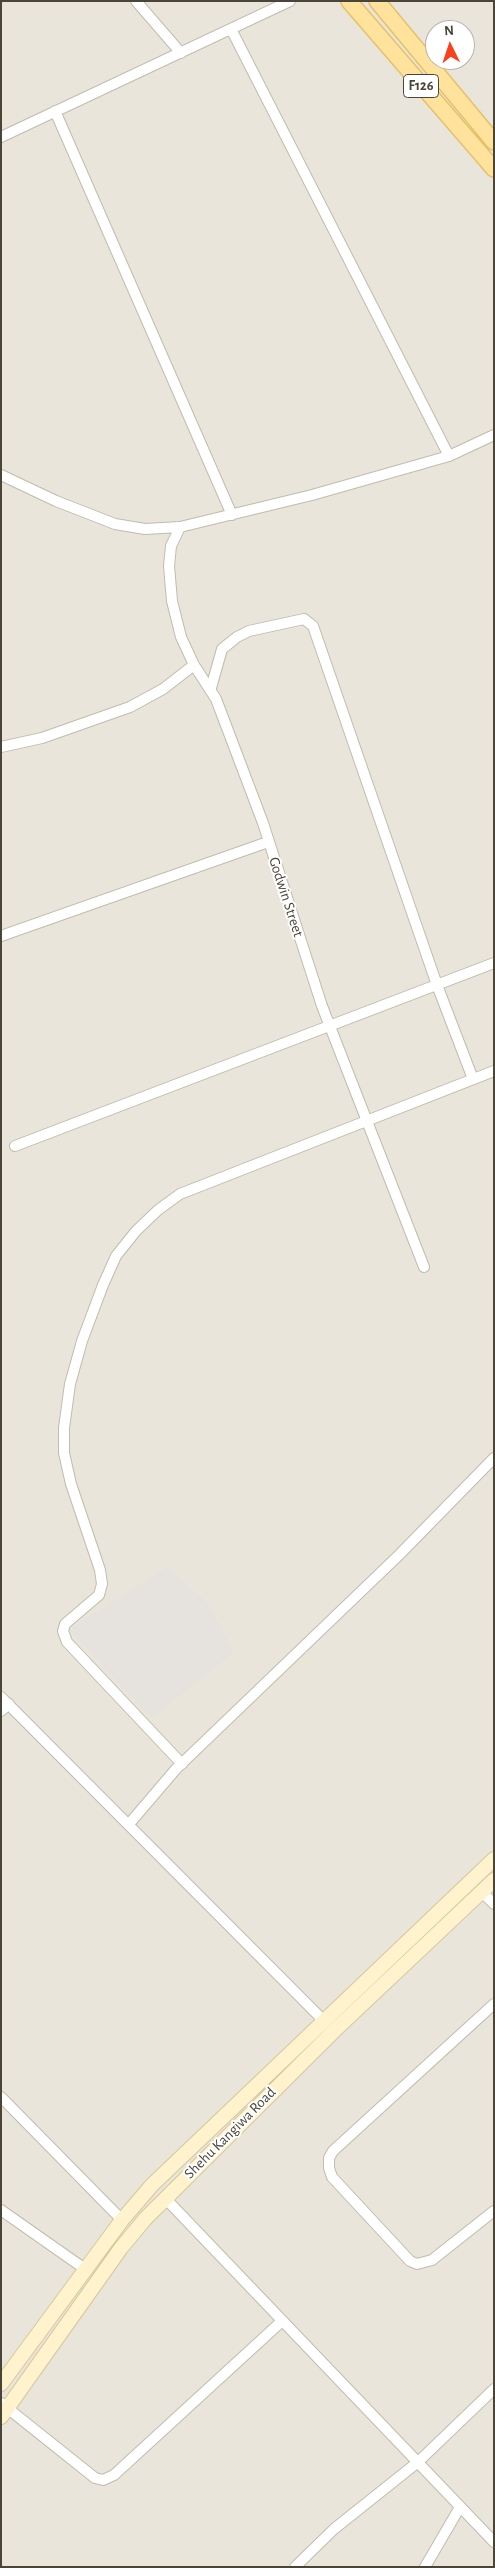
<!DOCTYPE html>
<html>
<head>
<meta charset="utf-8">
<style>
	body { margin:0 }
	#map { position:relative; width:495px; height:2568px; overflow:hidden; background:#f6f3ec; font-family:"Alegreya Sans",sans-serif }
	canvas { display:block }
	.frame { position:absolute; inset:0; border:2px solid #4b4439; pointer-events:none }
	.north { position:absolute; left:425px; top:20px; width:50px; height:50px; box-sizing:border-box; background:#fff; border:1px solid #b7b4b0; border-radius:50%; rotate:356deg; font-size:14px; font-weight:700; line-height:20px; text-align:center; color:#4b4439 }
	.north::after { content:''; display:block; margin:auto; width:18px; height:22px; background:#fc3f1d; clip-path:polygon(50% 0,100% 100%,50% 72%,0 100%) }
</style>
</head>
<body>
<div id="map">
<canvas width="495" height="2568"></canvas>
<div class="frame"></div>
<div class="north">N</div>
</div>
<script>
const ctx = document.querySelector('canvas').getContext('2d');
ctx.lineJoin = 'round';
function fillPath(path, color) { ctx.fillStyle = color; ctx.fill(path, 'evenodd'); }
const shape = rows => new Path2D(rows.map(r => 'M' + r).join(''));
function trace(path, color, width, dash) { ctx.strokeStyle = color; ctx.lineWidth = width; ctx.lineCap = dash ? 'butt' : 'round'; ctx.setLineDash(dash || []); ctx.stroke(path); }
function write(font, color, halo, rows, align = 'center') {
  ctx.font = font + ' "Alegreya Sans",sans-serif'; ctx.lineWidth = 4; ctx.setLineDash([]); ctx.textBaseline = 'middle'; ctx.strokeStyle = halo; ctx.fillStyle = color; for (const [text, x, y, turn = 0] of rows) {
    ctx.save(); ctx.translate(x, y); ctx.rotate((+turn || 0) * Math.PI / 180); ctx.textAlign = isNaN(turn) ? turn : align; if (halo) ctx.strokeText(text, 0, 0); ctx.fillText(text, 0, 0); ctx.restore();
  }
}
fillPath(shape([
	[1,1,494,1,494,2567,1,2567],
	[435,30,465,30,465,60,435,60]
]), '#eae5da');
fillPath(shape([
	[167,1567,207,1603,234,1652,152,1718,69,1630]
]), '#e6e2dd');
const minor = shape([
	[136,1,181,53],
	[231,29,449,456],
	[55,111,232,515],
	[1,137,290,1],
	[1,475,56,501,115,524,145,529,180,527,312,495,449,456,494,435],
	[180,527,171,546,169,566,172,601,181,637,194,665,216,699,263,823,322,1006,424,1267],
	[211,688,222,649,237,637,249,631,304,619,313,626,437,985,473,1079],
	[1,747,42,738,130,707,163,689,194,665],
	[1,936,268,842],
	[15,1146,494,963],
	[1,1697,324,2021],
	[1,1711,9,1704],
	[182,1764,67,1642,63,1631,65,1624,99,1595,102,1584,100,1570,71,1484,64,1453,64,1428,70,1384,82,1341,103,1285,116,1256,136,1231,158,1210,180,1194,494,1071],
	[129,1824,176,1769,399,1555,494,1458],
	[482,1892,494,1904],
	[494,2004,333,2151,329,2158,329,2168,332,2177,410,2261,417,2264,432,2260,494,2211],
	[1,2097,122,2220],
	[165,2198,494,2542],
	[1,2210,85,2269],
	[1,2403,95,2478,103,2480,114,2475,282,2321],
	[295,2567,334,2529,418,2462,494,2389],
	[425,2567,460,2507]
]);
const secondary = shape([
	[1,2384,122,2220,152,2185,494,1859],
	[1,2417,121,2248,145,2219,334,2031,494,1880]
]);
const primary = shape([
	[349,1,494,169],
	[377,1,494,142]
]);
trace(minor, '#c2bbae', 12);
trace(secondary, '#d6c79b', 16);
trace(primary, '#e6c16a', 18);
trace(minor, '#fff', 10);
trace(secondary, '#fff3cd', 14);
trace(primary, '#ffe39c', 15);
for (const [x, y, w] of [
	[421,86,35]
]) { const box = new Path2D(); box.roundRect(x - w / 2, y - 11.5, w, 23, 4); ctx.fillStyle = '#fff'; ctx.fill(box); trace(box, '#4b4439', 1); }
write('bold 14px', '#4b4439', null, [
	["F126",421,86]
]);
write('15px', '#4b4439', '#fff', [
	["Godwin Street",286,897,72],
	["Shehu Kangiwa Road",230,2133,-45]
]);
</script>
</body>
</html>
